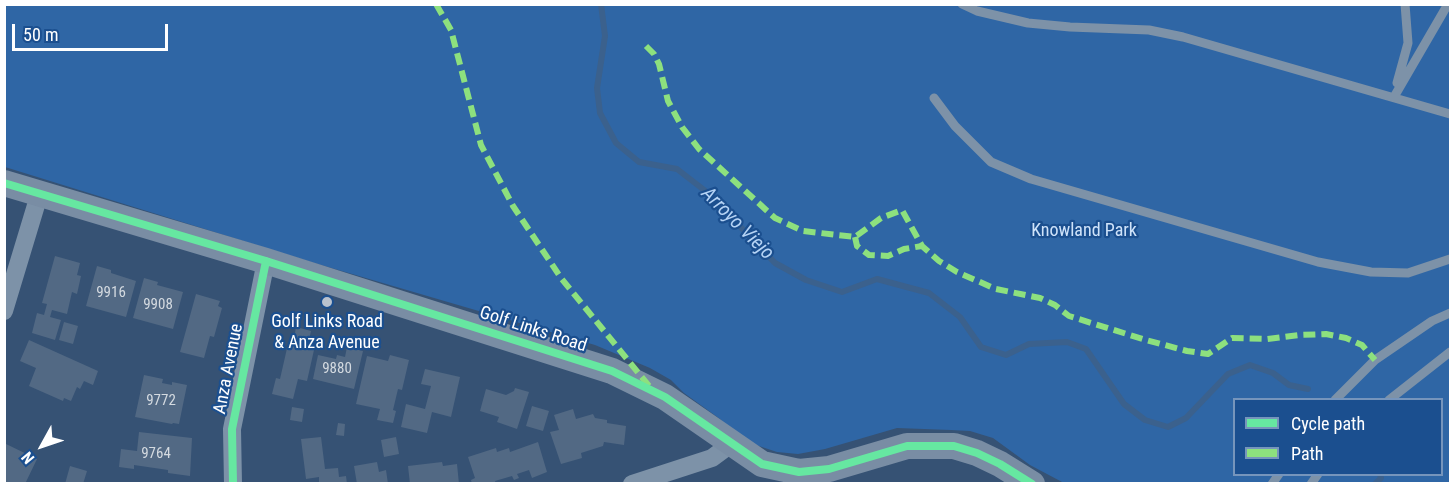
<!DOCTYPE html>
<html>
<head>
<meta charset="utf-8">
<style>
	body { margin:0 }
	#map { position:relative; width:1455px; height:488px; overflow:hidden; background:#365274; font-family:"Roboto Condensed",sans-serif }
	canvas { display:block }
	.frame { position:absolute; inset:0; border:6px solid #fff; pointer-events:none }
	.legend { position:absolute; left:1233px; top:398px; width:210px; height:78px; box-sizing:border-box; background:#1b4f8f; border:2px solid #7695bc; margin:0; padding:8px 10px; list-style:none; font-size:18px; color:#fff }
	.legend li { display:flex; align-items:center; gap:12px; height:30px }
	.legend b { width:30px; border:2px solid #7695bc }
	.north { position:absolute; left:12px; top:416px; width:60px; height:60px; -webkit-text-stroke:4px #1b4f8f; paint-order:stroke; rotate:230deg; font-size:16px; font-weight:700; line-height:24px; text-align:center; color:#fff }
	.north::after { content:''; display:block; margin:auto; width:21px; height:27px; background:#fff; clip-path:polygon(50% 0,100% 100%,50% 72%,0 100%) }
	.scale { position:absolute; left:12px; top:24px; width:156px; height:27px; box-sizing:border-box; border:3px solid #fff; border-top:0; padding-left:8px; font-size:18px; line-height:21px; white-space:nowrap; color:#fff; -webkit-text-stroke:4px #1b4f8f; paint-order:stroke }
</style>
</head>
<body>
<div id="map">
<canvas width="1455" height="488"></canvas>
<div class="frame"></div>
<ul class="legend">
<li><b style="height:8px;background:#66e7a1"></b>Cycle path</li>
<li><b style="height:8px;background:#8de07e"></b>Path</li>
</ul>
<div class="north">N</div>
<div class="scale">50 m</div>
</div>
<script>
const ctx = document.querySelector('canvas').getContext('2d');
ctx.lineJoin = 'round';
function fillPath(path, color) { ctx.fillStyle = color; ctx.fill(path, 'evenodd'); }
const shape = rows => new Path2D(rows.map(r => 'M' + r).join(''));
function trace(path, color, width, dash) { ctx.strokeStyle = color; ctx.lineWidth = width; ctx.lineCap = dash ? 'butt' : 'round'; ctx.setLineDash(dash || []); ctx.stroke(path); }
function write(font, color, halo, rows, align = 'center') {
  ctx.font = font + ' "Roboto Condensed",sans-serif'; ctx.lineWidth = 4.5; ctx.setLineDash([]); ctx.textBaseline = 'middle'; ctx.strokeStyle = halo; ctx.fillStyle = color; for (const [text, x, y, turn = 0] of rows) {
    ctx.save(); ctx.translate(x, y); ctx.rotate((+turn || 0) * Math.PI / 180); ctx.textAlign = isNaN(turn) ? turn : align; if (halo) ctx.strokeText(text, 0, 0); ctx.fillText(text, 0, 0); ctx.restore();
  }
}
fillPath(shape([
	[4,5,1450,5,1450,483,1064,483,1030,465,993,438,970,431,951,430,897,428,825,449,798,454,777,452,750,443,732,431,720,419,684,393,671,380,650,368,595,345,311,262,5,167],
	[1234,400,1442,400,1442,474,1234,474]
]), '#2f66a5');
trace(shape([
	[601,4,605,36,597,88,600,113,616,143,639,162,677,169,708,193,775,263,806,280,842,292,877,279,929,293,960,317,981,347,1006,355,1029,344,1067,342,1086,349,1124,404,1145,420,1168,427,1186,418,1228,374,1250,365,1273,373,1289,385,1308,389],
	[1375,484,1381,478,1380,474]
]), '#3b618d', 6);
fillPath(shape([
	[55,256,80,263,77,275,81,276,77,294,72,292,67,314,52,310,50,317,61,320,55,340,32,333,37,313,44,315,47,304,42,303],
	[97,266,111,270,111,273,136,281,126,317,86,306],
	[144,278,158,282,157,285,183,292,173,329,133,318],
	[196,294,220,301,218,306,222,308,214,337,210,336,204,358,180,352],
	[64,322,78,326,73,344,59,340],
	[296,327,311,331,307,349,314,350,307,381,298,379,293,399,272,394,276,378,280,379,288,344,293,345],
	[29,340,98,371,93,385,84,381,80,389,77,387,71,401,64,398,63,401,29,386,36,368,20,361],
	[347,347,363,351,354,389,313,379,318,355,336,359,337,355,345,357],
	[390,355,409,360,402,390,398,389,393,410,396,411,393,423,377,420,380,409,356,404,367,356,388,361],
	[425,369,460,377,451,417,432,412,427,433,401,427,406,404,425,409,431,386,421,384],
	[144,375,163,379,162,383,172,385,172,382,187,385,179,424,173,423,172,424,135,417],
	[515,388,529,392,517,429,497,422,499,417,480,411,486,389,506,395,514,391],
	[532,406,549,411,543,431,526,426],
	[292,407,304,409,302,422,290,420],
	[573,409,576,419,593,414,595,418,607,420,607,423,626,426,624,445,604,442,603,446,581,453,582,458,561,464,550,432,559,430,554,415],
	[338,423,345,424,344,436,336,435],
	[139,432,192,438,190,476,168,473,168,470,134,465,134,469,119,467,121,449,137,451],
	[321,437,325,469,338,468,339,477,346,476,347,484,319,484,319,477,306,479,301,439],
	[396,437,399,454,384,457,381,440],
	[538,442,547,472,532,478,529,470,517,474,519,478,514,480,512,476,495,481,496,484,472,484,471,480,475,478,468,457,496,448,497,452,509,448,510,452],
	[4,443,37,459,25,484,4,484],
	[377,462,379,472,386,470,388,484,357,484,354,466],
	[442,462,443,466,457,464,459,484,410,484,408,466],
	[70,466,87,471,83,484,65,484]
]), '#526984');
trace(shape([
	[962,4,977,11,1028,23,1070,27,1149,30,1183,37,1450,114],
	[1397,83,1408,43,1405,4],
	[1394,97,1448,4],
	[934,98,955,126,991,162,1031,179,1318,262,1371,272,1408,273,1450,259],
	[1335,400,1375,360,1432,321,1450,313],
	[1389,400,1450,352],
	[1272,484,1279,474],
	[1311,484,1318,474]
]), '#7d92a8', 9);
trace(shape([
	[4,311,40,192],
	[233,484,232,429,266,261],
	[632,484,712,458,731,444]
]), '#7d92a8', 18);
trace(shape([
	[4,183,266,261,612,371,665,397,762,464,799,472,829,469,907,446,954,446,977,453,1000,464,1032,484]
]), '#798da4', 26);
trace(shape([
	[436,4,451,30,481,145,513,206,561,278,649,386],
	[646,46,654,54,659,64,668,101,682,127,699,149,775,218,803,231,855,237,881,218,902,210,922,246,939,261,957,272,996,289,1040,298,1055,305,1069,316,1146,340,1187,351,1208,354,1232,338,1267,339,1300,335,1326,334,1346,338,1362,345,1375,360],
	[855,237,857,246,869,255,888,256,904,249,922,246]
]), '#8de07e', 6, [12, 6]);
trace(shape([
	[4,183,266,261,612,371,665,397,762,464,799,472,829,469,907,446,954,446,977,453,1000,464,1032,484],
	[233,484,232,429,266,261]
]), '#66e7a1', 8);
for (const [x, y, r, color] of [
	[327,302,6,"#b9c2ce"]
]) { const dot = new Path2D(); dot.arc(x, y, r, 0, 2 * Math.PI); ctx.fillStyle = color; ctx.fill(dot); trace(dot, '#1b4f8f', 2); }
write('15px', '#d4dae0', null, [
	["9916",111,293],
	["9908",158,305],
	["9880",337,369],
	["9772",161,401],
	["9764",156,454]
]);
write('18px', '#cfe3fa', '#1b4f8f', [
	["Knowland Park",1084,231]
]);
write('18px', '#fff', '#1b4f8f', [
	["Golf Links Road",327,322],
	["& Anza Avenue",327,343]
]);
write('18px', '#fff', '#1b4f8f', [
	["Golf Links Road",533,330,18],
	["Anza Avenue",229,369,-79]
]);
write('italic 20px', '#b5d3f5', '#1b4f8f', [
	["Arroyo Viejo",737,224,45]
]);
</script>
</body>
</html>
